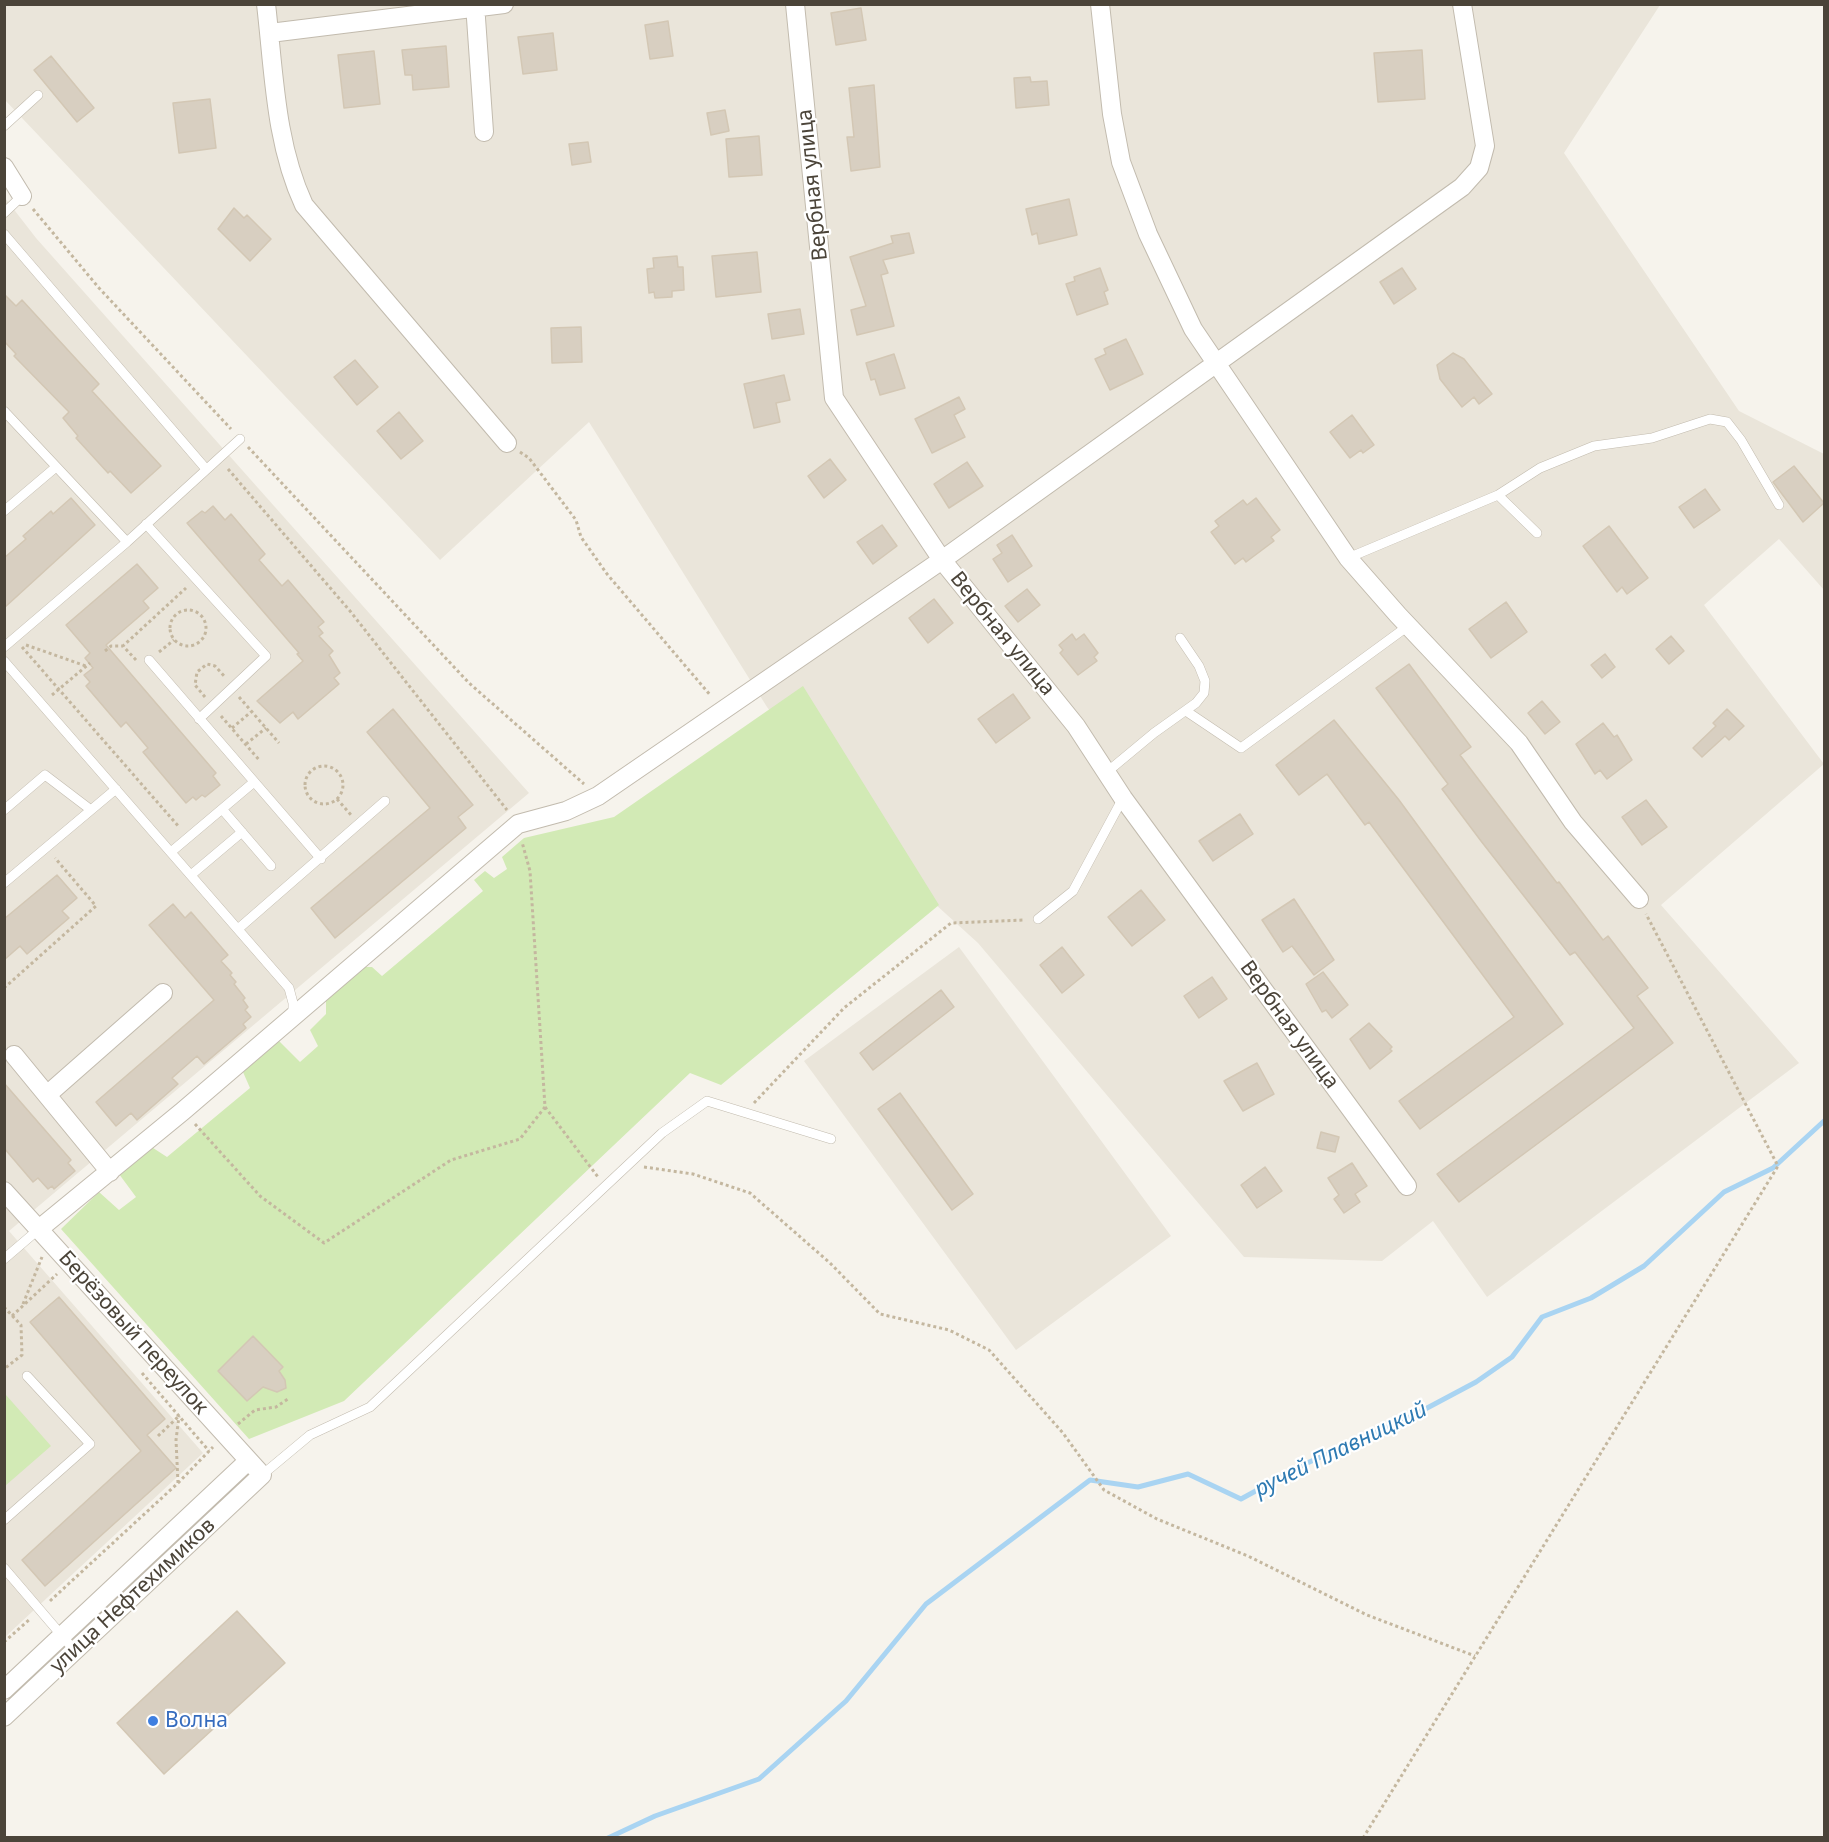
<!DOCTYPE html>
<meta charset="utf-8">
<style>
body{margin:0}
#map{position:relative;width:1829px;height:1842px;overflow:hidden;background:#f6f3ec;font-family:"Noto Sans",sans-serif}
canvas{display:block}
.frame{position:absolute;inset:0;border:6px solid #4b4439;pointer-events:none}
</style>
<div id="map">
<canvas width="1829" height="1842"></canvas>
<div class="frame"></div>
</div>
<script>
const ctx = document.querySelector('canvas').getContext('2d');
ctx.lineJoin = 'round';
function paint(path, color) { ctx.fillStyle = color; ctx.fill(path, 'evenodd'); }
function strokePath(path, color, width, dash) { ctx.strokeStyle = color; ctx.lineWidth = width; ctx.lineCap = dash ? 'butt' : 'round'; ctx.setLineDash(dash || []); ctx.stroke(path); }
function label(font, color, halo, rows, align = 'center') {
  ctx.font = font + ' "Noto Sans",sans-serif'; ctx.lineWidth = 4.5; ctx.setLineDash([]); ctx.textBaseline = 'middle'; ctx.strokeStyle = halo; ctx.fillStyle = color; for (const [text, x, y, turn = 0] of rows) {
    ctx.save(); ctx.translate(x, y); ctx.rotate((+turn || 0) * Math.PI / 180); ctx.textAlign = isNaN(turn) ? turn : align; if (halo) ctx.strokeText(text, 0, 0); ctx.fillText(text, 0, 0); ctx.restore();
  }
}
paint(new Path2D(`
 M4,5H1660L1564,153L1739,411L1824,454V590L1779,539L1704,605L1824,764L1661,905L1799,1063L1487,1297L1433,1221L1382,1261L1244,1257L978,943L880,854L767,707L589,422L440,560L5,100Z
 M5,198L36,238L529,793L9,1231L203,1453L5,1637Z
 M959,947L1171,1236L1016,1350L804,1061Z`), '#eae5da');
paint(new Path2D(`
 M803,686L939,905L721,1085L690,1073L344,1401L249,1439L61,1229L99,1192L119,1210L136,1197L119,1174L150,1146L167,1157L250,1088L243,1072L279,1041L300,1062L318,1046L310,1030L326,1014V996L359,967H372L382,976L483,891L474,880L485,871L494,878L507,869L502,857L524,838L614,817Z
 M6,1395L51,1446L5,1486L4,1396Z`), '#d2eab5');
strokePath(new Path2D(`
 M608,1838L655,1816L759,1779L846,1701L926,1604L1090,1480L1138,1487L1188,1474L1241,1499L1305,1464L1414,1415L1476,1382L1512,1357L1542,1317L1591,1298L1644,1266L1724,1192L1773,1168L1824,1121`), '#a9d4f2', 5);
const building = new Path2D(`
 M861,8L866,40L836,45L831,13Z
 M668,21L673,56L650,59L645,25Z
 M553,33L557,70L523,74L518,37Z
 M446,46L449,87L413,90L412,75H405L402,50Z
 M1422,50L1425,99L1378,102L1374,53Z
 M374,51L380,104L344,108L338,55Z
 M51,56L94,108L77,122L34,70Z
 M1030,77L1031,82L1047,81L1049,105L1016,108L1014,78Z
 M874,85L880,167L851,171L847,137H854L849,88Z
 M210,99L216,148L179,153L173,103Z
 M725,110L729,131L711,135L707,113Z
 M759,136L762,175L729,177L726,139Z
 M588,142L591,162L572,165L569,144Z
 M1069,199L1077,235L1039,244L1037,233L1032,235L1026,209Z
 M234,208L244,218L247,215L271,239L250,261L218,229Z
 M909,233L914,253L883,260L888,273L881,275L894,326L857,335L851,310L866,306L850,257L893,243L891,236Z
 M757,252L761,292L716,297L712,256Z
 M677,256L678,267H683L684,290L672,291V297L655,298L654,292L649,293L647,269L654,268L653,258Z
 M1100,268L1108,290L1104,292L1108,304L1077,315L1066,284L1075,281L1074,277Z
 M1402,268L1416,289L1394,304L1380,282Z
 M4,294L16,306L22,300L99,384L92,391L161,466L131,493L110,471L108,473L76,438L78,436L63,418L69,412L14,356L16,354L4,341Z
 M800,309L804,334L772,339L768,314Z
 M581,327L582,362L552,363L551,328Z
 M1126,339L1143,374L1110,390L1095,359L1106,354L1104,349Z
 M1453,353L1464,359L1492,394L1479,404L1474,397L1462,407L1440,379L1437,365Z
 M894,354L905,388L880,395L875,379L871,380L866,363Z
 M355,360L378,387L357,405L334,377Z
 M784,375L790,400L776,403L780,422L754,428L744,384Z
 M959,397L965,409L954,415L965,437L932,453L915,419Z
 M399,412L423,441L401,459L377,431Z
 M1352,415L1374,445L1363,453L1361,450L1350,458L1330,432Z
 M830,459L846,480L824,498L808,476Z
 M967,462L983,486L949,508L934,484Z
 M1794,466L1824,503L1803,522L1773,482Z
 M1705,489L1720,510L1694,528L1679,507Z
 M71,498L95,525L4,608V558L26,539L23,536L51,511L53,514Z
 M1256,498L1280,530L1271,537L1274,541L1246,562L1243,558L1235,564L1211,532L1219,526L1215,521L1243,500L1247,505Z
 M213,506L225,520L231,514L265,554L259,560L282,586L288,580L324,622L318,627L323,633L319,636L333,651L329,655L340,673L334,678L339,684L298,719L293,712L280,723L257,701L303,661L297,654L299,653L187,523L202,511L205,513Z
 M882,525L897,546L873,564L857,542Z
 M1609,526L1648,578L1627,594L1622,587L1617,592L1583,546Z
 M1012,535L1032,566L1008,582L993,559L1002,553L997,545Z
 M137,564L158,588L143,601L149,608L106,645L216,773L213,776L220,785L205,797L202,795L196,800L193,797L186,803L143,752L148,748L126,722L121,727L86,686L90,682L84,675L93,668L85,658L90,653L66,625Z
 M1027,589L1040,605L1018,622L1005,606Z
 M934,599L953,623L928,643L909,618Z
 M1506,602L1527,632L1491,658L1469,629Z
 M1072,634L1076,640L1084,634L1098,653L1094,657L1097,661L1078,675L1060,653L1063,650L1059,645Z
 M1671,636L1684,651L1669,664L1656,649Z
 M1605,654L1615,667L1602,678L1591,665Z
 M1409,664L1471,747L1460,755L1557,883L1559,882L1603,940L1608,936L1648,988L1637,996L1673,1043L1459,1202L1437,1174L1634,1028L1575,952L1570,955L1481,841L1442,789L1448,784L1376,688Z
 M1013,694L1030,718L996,743L978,719Z
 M1542,701L1560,722L1545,734L1528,713Z
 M393,709L473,805L458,817L466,828L335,938L311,908L430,808L367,732Z
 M1727,709L1744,726L1729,740L1725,736L1702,757L1693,748L1716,726L1713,723Z
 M1334,720L1399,800L1563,1024L1420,1129L1399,1101L1514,1017L1369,822L1365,825L1327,774L1299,795L1276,765Z
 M1603,723L1614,737L1617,735L1632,760L1607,779L1600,770L1595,774L1576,744Z
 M1646,800L1667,827L1642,845L1622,817Z
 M1240,814L1253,834L1213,861L1199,841Z
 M57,875L77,898L62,911L69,918L27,954L20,946L4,960V919Z
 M1141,890L1165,920L1132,946L1108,917Z
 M1294,899L1334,960L1314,975L1292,946L1283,952L1262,920Z
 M173,904L185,918L191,912L228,955L221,961L232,973L230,975L236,982L234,984L245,998L243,1000L248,1007L245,1010L251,1017L243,1024L246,1028L204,1064L197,1056L172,1078L178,1084L137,1120L131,1113L116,1126L96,1102L214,1000L149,925Z
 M1062,947L1084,975L1062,993L1040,965Z
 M1323,972L1348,1005L1332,1018L1326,1010L1322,1012L1306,984Z
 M1212,977L1227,999L1199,1018L1184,996Z
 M941,990L954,1007L873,1070L860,1053Z
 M1369,1023L1392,1047L1390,1049L1392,1051L1370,1069L1350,1039Z
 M1257,1063L1274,1094L1243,1111L1224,1081Z
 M4,1083L71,1160L68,1163L75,1171L54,1189L52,1186L48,1189L38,1178L33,1182L4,1148Z
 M900,1093L973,1194L952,1210L878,1109Z
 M1321,1132L1339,1137L1335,1152L1317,1148Z
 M1352,1163L1367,1186L1355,1194L1360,1202L1344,1213L1334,1199L1339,1195L1328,1178Z
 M1265,1167L1282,1191L1257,1208L1241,1185Z
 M59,1297L165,1419L147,1435L176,1468L45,1586L22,1560L141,1451L30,1322Z
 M253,1336L283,1367L279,1371L285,1380L286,1388L277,1392L263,1387L247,1401L218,1371Z
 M237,1611L285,1663L164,1774L117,1723Z`);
paint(building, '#d8cfc1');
strokePath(building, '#d3c7b4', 1.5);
const service = new Path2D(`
 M4,126L38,95
 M4,213L22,196
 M4,234L206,469
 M4,411L127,542
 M1498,495L1537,533
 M4,511L56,467
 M146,524L266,656L199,719
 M1348,558L1498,495L1540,468L1594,446L1652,438L1710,419L1727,422L1741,440L1779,505
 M4,647L127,542L240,439
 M149,660L321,859
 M4,661L289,988L293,1003V1015
 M1186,711L1241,748L1408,626
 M1107,772L1154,733L1196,703L1204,693L1205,681L1199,666L1180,638
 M222,809L271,866
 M4,810L45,775L91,810
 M171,852L254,782
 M191,875L242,832
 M4,883L116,789
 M1038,919L1073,891L1123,798
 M238,929L385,801
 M4,1259L39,1229
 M262,1475L310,1435L370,1407L662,1133L707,1101L831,1139
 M4,1520L90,1444L27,1376
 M4,1568L75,1651`);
const minor = new Path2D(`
 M266,4C274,72 275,143 304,205L507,443
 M475,4L484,132
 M795,4L834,398L942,560L1076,726L1123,798L1407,1186
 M1100,4L1112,114L1121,162L1148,234L1193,329L1348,558L1398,615L1519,743L1573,822L1639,899
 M270,33L504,4
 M4,167L22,196
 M14,1055L110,1172
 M47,1095L163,993
 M4,1191L262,1475L4,1717
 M39,1229L183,1111L518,824L566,811L598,796L942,560L1462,187L1479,168L1485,146L1462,4
 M4,1690L248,1461`);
strokePath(service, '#c2bbae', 10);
strokePath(minor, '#c2bbae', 20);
strokePath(new Path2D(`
 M33,209L99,288L231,429
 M248,447L469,683L584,784
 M520,452L529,458L576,520L581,537L607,574L711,696
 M228,469L350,611L507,810
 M170 628a18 18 0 1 1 36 0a18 18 0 1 1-36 0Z
 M26,645L86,666
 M22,647L179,827
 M105,651L111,646H123
 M159,652L174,640
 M136,660L123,646L186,588
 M52,695L90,663
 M205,697L195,685L197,672L207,664L215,666L225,677
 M239,697L279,743
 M221,716L260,761
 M232,728L251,712
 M246,744L266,728
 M305 785a19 19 0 1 1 38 0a19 19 0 1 1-38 0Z
 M337,799L351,815
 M4,988L96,906L55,858
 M754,1103L844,1008L951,923L1025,920
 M545,1107L598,1177
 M195,1124L260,1196L324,1243L451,1160L520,1139L545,1107L530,871L522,842
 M644,1167L693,1174L750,1193L830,1263L880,1314L949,1330L989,1350L1063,1433L1104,1490L1157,1519L1248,1556L1367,1615L1475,1656
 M23,1304L42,1257
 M4,1307L21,1325L22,1355L4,1369
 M12,1316L57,1274
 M142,1373L209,1451
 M238,1424L255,1410L276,1407L288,1399
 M158,1436L179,1416
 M178,1483L176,1440L179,1416
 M50,1601L178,1483L213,1447
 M4,1642L30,1619
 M1363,1838L1778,1166L1646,914`), '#c4b79f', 3, [3, 3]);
strokePath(service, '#fff', 9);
strokePath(minor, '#fff', 18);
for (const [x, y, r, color] of [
 [153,1721,6,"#3f7fe0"]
]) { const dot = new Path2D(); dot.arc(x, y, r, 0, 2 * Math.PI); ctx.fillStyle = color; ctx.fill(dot); strokePath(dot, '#fff', 2); }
label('21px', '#4b4439', '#fff', [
 ["Вербная улица",813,185,-96],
 ["Вербная улица",1002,634,51],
 ["Вербная улица",1289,1025,54],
 ["Берёзовый переулок",133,1333,48],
 ["улица Нефтехимиков",133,1596,-43]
]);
label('21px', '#366cbe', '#fff', [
 ["Волна",165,1721]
], 'left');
label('italic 22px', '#2e7ab2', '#fff', [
 ["ручей Плавницкий",1341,1450,-26]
]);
</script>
